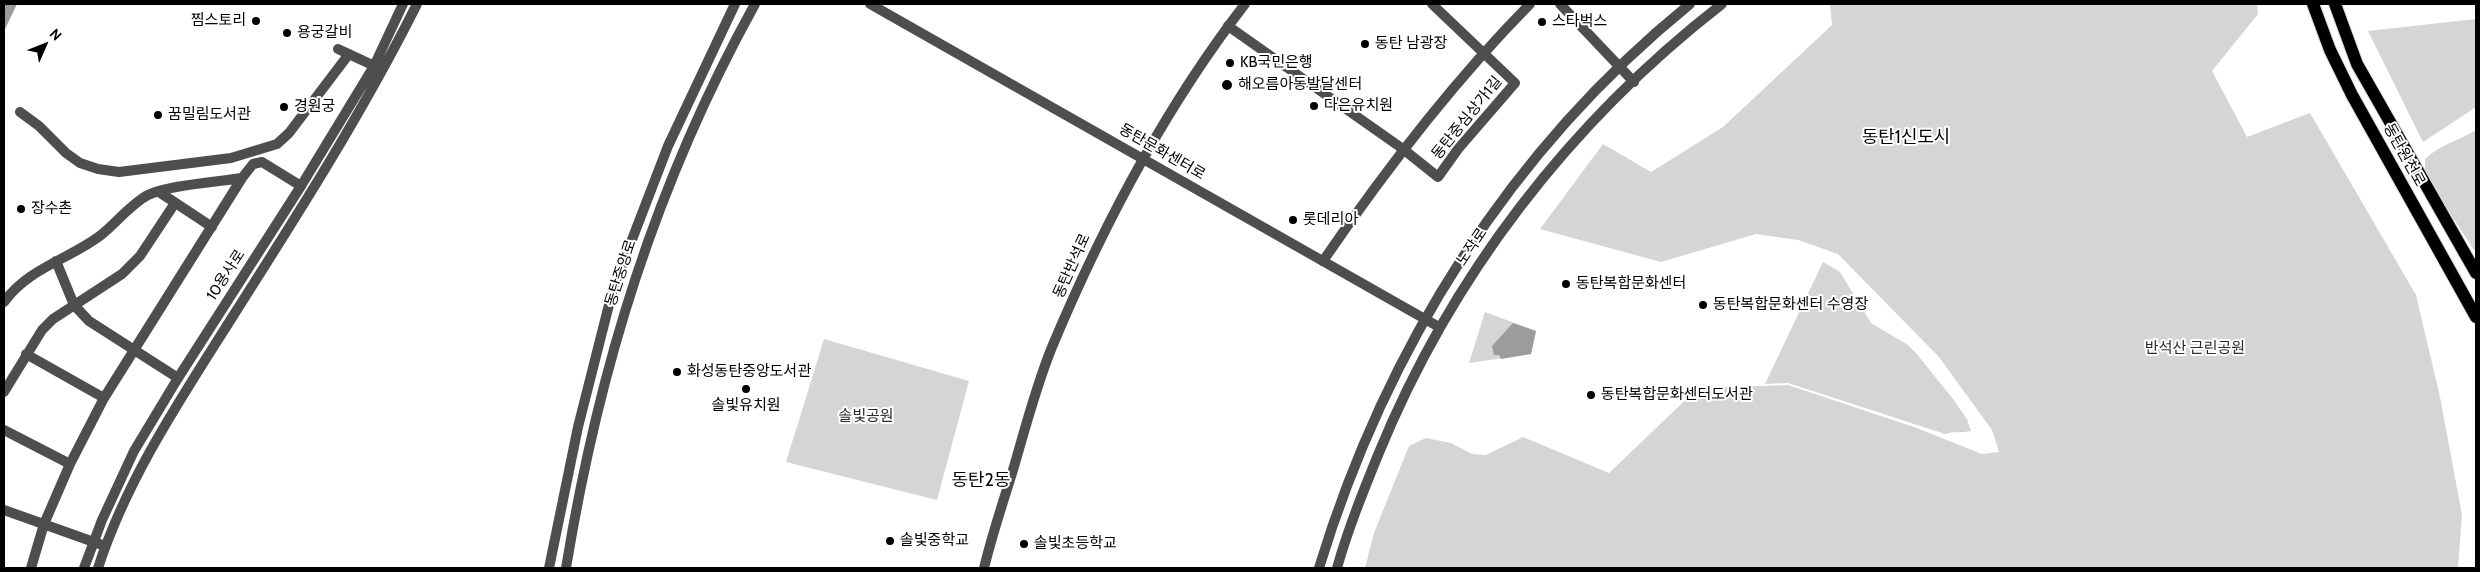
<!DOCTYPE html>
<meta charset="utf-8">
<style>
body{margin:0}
#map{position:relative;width:2480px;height:572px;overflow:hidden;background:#fff;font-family:Cabin,sans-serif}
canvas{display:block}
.frame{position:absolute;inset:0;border:5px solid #000;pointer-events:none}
.north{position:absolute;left:20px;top:20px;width:50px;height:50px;-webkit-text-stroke:4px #fff;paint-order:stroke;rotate:46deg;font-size:14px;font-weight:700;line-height:20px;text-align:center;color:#000}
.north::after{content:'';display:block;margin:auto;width:18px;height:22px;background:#000;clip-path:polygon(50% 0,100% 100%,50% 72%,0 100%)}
</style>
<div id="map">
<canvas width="2480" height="572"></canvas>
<div class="frame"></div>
<div class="north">N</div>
</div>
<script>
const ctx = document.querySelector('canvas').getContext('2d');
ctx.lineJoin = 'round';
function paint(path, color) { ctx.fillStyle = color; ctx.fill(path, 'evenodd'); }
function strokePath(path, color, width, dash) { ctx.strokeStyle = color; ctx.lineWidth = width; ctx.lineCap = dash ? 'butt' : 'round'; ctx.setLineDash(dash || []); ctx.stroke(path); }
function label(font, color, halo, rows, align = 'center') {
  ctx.font = font + ' Cabin,"Noto Sans KR",sans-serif'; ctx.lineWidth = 4; ctx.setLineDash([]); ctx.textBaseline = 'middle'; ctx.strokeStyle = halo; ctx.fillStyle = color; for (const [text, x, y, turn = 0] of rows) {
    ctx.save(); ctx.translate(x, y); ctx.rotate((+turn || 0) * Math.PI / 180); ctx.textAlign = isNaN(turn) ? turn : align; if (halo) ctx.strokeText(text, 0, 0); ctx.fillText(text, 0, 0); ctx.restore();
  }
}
paint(new Path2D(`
 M1830,4H2257L2258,14L2212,71L2247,137L2310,113L2416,295L2440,397L2462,515L2458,568H1365L1374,533L1409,446L1426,438L1451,443L1472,454L1486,455L1523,437L1609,473L1698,388L1788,385L1914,427L1982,454L1999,452L1992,430L1939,357L1838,254L1798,240L1756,234L1661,262L1540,229L1603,144L1651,172L1723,127L1832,25Z
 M2476,19V107L2423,142L2368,31Z
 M2476,130V253L2425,175V159C2440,144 2459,141 2476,130Z
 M1823,262L1840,272L1871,323L1908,345L1916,353L1953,399L1967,419L1971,431C1962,433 1954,431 1945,434L1788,383L1765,384Z
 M1485,312L1536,331L1531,354L1469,363Z
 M824,339L969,381L937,500L786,462Z`), '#d5d5d5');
paint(new Path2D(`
 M4,4H17L4,31Z
 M1513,323L1536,331L1531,354L1501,359L1499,355H1494L1492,346Z`), '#9c9c9c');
const primary = new Path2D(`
 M2313,4L2330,50L2352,95L2476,317
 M2335,4L2357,64L2476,273`);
strokePath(primary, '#dbdbdb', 14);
strokePath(new Path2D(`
 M1560,4L1634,82
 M1228,26L1403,149L1438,177L1458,149L1515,83L1432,4
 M338,49L381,69
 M20,112L39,126L66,153L80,163L98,169L119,172L231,158L277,144L289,133L349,54
 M159,192L212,227
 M56,261L74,305L89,321L178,378
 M1323,261C1386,169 1452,83 1530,4
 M4,302C28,268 70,259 101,235C115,224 132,203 148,195C169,185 218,182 242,178
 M26,354L104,398
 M4,392L42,330L53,319L122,274L140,256L175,203
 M4,430L70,464
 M4,510L105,546
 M31,568L44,524L70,464L104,398L242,178L253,164L262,162L301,186`), '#4e4e4e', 10);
strokePath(new Path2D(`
 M870,4L1439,327
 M84,568L102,520L134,451L178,378L301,186L374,66L403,4
 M98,568C128,476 182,397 233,316C298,214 363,112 417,4
 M549,568L578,427L613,289L668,146L735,4
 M566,568C599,367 656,183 755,4
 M984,568C992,535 1003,502 1013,470C1025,429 1036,386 1052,347C1103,225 1164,109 1245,4
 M1319,568C1386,348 1510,150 1690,4
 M1337,568C1348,529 1363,492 1378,455C1451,276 1570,122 1722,4`), '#4e4e4e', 10);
strokePath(primary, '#000', 12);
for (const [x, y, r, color] of [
 [256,21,5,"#000"],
 [1542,22,5,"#000"],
 [287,33,5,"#000"],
 [1365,44,5,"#000"],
 [1230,63,5,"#000"],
 [1227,85,6,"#000"],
 [1314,106,5,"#000"],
 [284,107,5,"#000"],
 [158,115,5,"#000"],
 [21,209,5,"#000"],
 [1293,220,5,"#000"],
 [1566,284,5,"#000"],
 [1703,305,5,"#000"],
 [677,372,5,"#000"],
 [746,389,5,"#000"],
 [1591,395,5,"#000"],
 [890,541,5,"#000"],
 [1024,544,5,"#000"]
]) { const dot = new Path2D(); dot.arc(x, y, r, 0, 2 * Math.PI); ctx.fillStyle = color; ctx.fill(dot); strokePath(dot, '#fff', 2); }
label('15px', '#000', '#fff', [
 ["찜스토리",246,21,"right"],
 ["스타벅스",1552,22],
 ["용궁갈비",297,33],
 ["동탄 남광장",1375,44],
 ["KB국민은행",1240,63],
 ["해오름아동발달센터",1238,85],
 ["다은유치원",1324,106],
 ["경원궁",294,107],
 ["꿈밀림도서관",168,115],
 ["장수촌",31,209],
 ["롯데리아",1303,220],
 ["동탄복합문화센터",1576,284],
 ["동탄복합문화센터 수영장",1713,305],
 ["화성동탄중앙도서관",687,372],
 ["동탄복합문화센터도서관",1601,395],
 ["솔빛유치원",746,406,"center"],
 ["솔빛중학교",900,541],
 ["솔빛초등학교",1034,544]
], 'left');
label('15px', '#000', '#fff', [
 ["동탄중심상가1길",1467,118,-51],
 ["동탄문화센터로",1162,152,30],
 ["동탄원천로",2404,155,61],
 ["노작로",1472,247,-56],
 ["동탄반석로",1072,266,-66],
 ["동탄중앙로",621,273,-72],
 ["10용사로",226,275,-57]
]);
label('15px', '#2c2c2c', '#fff', [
 ["반석산 근린공원",2195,349],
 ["솔빛공원",866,417]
]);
label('18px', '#000', '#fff', [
 ["동탄1신도시",1906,138],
 ["동탄2동",981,481]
]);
</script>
